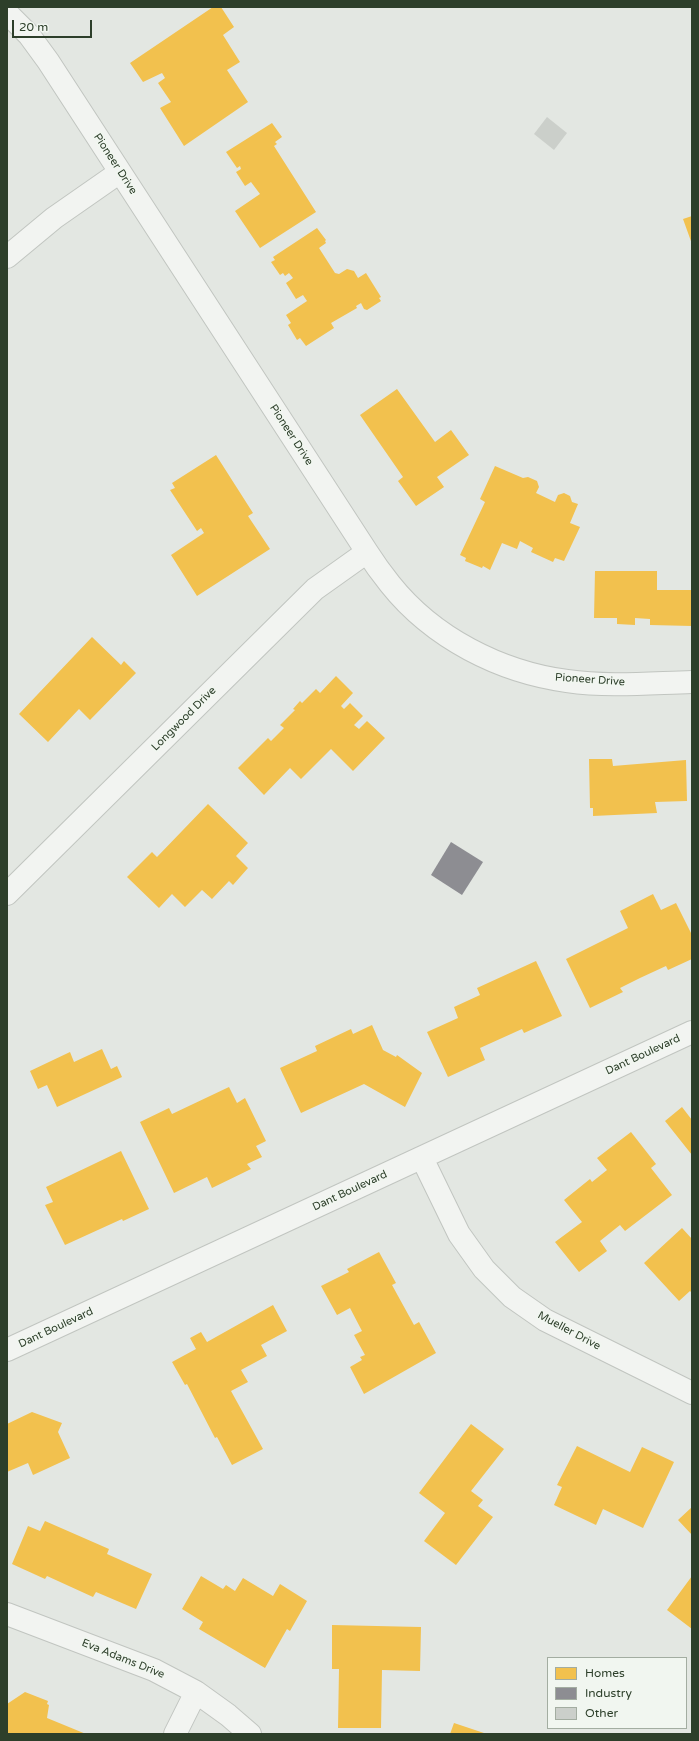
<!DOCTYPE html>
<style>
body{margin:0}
#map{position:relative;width:699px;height:1741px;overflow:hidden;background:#e3e7e2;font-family:"Varela Round",sans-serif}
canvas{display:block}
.frame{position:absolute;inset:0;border:8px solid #2d3f2a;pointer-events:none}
.legend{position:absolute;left:547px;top:1657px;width:140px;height:72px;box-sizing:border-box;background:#f1f6f0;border:1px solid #a3ada1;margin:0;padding:5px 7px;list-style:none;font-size:12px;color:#2d3f2a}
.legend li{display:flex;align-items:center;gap:8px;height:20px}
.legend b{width:20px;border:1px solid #a3ada1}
.scale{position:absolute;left:12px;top:20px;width:80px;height:18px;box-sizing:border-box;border:2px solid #2d3f2a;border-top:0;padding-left:5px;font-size:12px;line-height:14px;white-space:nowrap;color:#2d3f2a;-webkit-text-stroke:3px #f1f6f0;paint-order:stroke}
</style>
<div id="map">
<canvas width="699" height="1741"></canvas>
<div class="frame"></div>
<ul class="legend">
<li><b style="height:11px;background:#f2c14e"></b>Homes</li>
<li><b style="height:11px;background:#8d8d92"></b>Industry</li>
<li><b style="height:11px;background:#cbcfca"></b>Other</li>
</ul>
<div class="scale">20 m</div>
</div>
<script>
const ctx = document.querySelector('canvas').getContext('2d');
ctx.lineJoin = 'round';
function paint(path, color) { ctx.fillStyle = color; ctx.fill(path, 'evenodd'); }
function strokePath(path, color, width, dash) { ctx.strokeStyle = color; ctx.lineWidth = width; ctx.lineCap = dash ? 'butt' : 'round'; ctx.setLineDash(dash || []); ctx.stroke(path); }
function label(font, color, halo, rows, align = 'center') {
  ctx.font = font + ' "Varela Round",sans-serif'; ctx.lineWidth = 4; ctx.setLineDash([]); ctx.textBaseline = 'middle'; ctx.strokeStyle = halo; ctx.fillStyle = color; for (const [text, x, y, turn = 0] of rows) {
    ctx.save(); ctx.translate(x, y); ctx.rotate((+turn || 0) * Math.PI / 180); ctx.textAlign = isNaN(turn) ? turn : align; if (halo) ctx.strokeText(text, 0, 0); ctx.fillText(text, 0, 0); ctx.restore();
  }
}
paint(new Path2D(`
 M213,7H221L234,27L223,35L240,62L227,70L248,102L184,146L160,108L171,102L158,83L165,78L162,73L143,82L130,63Z
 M272,123L282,137L275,142L277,144L274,146L316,212L260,248L235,211L260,194L251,182L245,186L236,172L241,169L240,166L237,168L226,152Z
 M692,216V244L683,219Z
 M317,228L326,240L325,241L326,243L319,248L335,273L339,274L347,269L354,271L358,278L366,273L381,297L379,298L381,301L367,310L364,309L361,303L356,306L357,308L331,323L334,328L306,346L300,338L297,340L288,325L291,323L286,315L307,301L303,295L296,299L286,283L293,278L289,273L285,276L283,273L280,275L271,262L275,260L273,257Z
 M397,389L435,442L451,430L469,455L437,477L444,487L416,506L398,481L403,477L360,415Z
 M216,455L253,513L248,516L270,549L197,596L171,555L204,533L201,528L197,531L170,490L175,488L172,483Z
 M495,466L523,478L528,477L537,481L539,487L536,493L555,502L558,495L564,493L570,496L572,502L578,504L570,523L580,527L564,561L555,558L553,562L531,552L533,548L520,541L517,549L502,543L490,570L483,566L482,568L465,561L466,558L460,555L485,502L480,499Z
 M595,571H657V590H692V626L650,625V619L635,618V625L617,624V618H594Z
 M92,637L121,665L124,661L136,673L90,720L79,709L48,742L19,714Z
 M336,676L353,693L341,706L344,709L350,703L363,716L354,725L359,729L367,721L385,738L353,771L331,749L301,779L290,768L264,795L238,768L268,738L271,741L284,728L280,725L295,710L293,709L300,701L302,703L316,689L320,693Z
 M589,759H612L613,766L686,760L687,801L655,802L657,813L593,816V808H590Z
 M208,804L248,843L236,856L248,868L233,885L229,881L212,899L202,890L185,907L172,894L159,908L127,877L152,852L157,857Z
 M653,894L661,910L676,903L692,935V959L668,970L666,966L640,978L620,988L623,992L590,1008L566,959L628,928L620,911Z
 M536,961L562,1016L524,1033L522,1029L480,1048L485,1060L448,1077L427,1032L458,1018L454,1007L480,995L477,988Z
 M372,1025L383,1050L396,1057L397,1055L422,1073L405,1107L364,1084L301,1113L280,1068L317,1051L315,1046L351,1029L353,1034Z
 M102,1049L111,1069L117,1066L122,1077L57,1107L47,1085L38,1089L30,1071L70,1052L74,1062Z
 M229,1087L237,1103L245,1098L266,1141L256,1146L262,1157L247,1164L251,1169L212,1188L207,1177L174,1193L140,1122L169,1108L172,1114Z
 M682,1107L692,1120V1155L665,1121Z
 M631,1132L656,1164L651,1168L672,1195L625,1231L620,1225L600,1241L607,1251L579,1272L555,1242L582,1222L564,1200L590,1179L592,1182L607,1170L597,1158Z
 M121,1151L149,1209L123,1221L122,1219L65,1245L45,1205L53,1202L46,1187Z
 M682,1228L692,1239V1293L690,1291L679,1301L644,1263Z
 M379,1252L396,1283L392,1285L414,1325L419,1322L436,1353L364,1394L350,1367L362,1360L360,1357L365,1355L354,1335L362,1331L350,1308L337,1315L321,1286L349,1272L347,1269Z
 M273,1305L287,1331L261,1345L267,1356L241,1370L248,1382L231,1391L263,1449L232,1465L217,1437L215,1438L187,1384L185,1385L172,1362L196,1349L190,1338L201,1332L207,1342Z
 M32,1412L62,1423L58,1432L70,1458L33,1475L28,1463L7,1472V1424Z
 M471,1424L504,1449L471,1491L483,1500L478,1506L493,1517L456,1565L424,1541L445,1513L419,1493Z
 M577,1446L630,1472L642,1447L674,1462L643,1528L603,1509L596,1525L554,1505L562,1487L557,1485Z
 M692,1507V1535L678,1520Z
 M45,1521L109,1549L107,1554L152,1574L136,1609L96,1592L93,1597L47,1576L45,1579L12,1564L28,1526L40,1531Z
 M201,1576L223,1589L226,1585L235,1591L243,1578L273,1596L280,1584L307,1601L290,1631L287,1629L265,1668L199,1629L203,1622L182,1609Z
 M692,1576V1629L667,1610Z
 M332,1625L421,1627L420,1671L382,1670L381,1728H338L339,1669H332Z
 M25,1692L48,1701L47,1704L49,1705L47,1718L86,1734H7V1704Z
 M454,1723L487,1734H450Z`), '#f2c14e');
paint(new Path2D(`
 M451,842L483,862L462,895L431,875Z`), '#8d8d92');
paint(new Path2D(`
 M547,117L567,133L554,150L534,134Z`), '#cbcfca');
const minor = new Path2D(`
 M7,13L29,35L48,61L367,552C374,563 382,574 390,584C433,638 500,672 567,681C608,687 651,683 692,682
 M7,257L54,218L120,172
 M7,894L315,589L367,552
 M422,1158L459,1234L484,1269L512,1297L545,1320L692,1393
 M7,1350L692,1032
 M7,1614L154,1670L196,1692L228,1715L250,1734
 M175,1734L196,1692`);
strokePath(minor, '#c1c5c0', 24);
strokePath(minor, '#f2f4f1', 22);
label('11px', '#2d3f2a', '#f1f6f0', [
 ["Pioneer Drive",115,164,57],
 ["Pioneer Drive",291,435,57],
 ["Pioneer Drive",590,680,4],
 ["Longwood Drive",184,719,-45],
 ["Dant Boulevard",643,1055,-25],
 ["Dant Boulevard",350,1191,-25],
 ["Dant Boulevard",56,1328,-25],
 ["Mueller Drive",569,1331,28],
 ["Eva Adams Drive",123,1659,22]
]);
</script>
